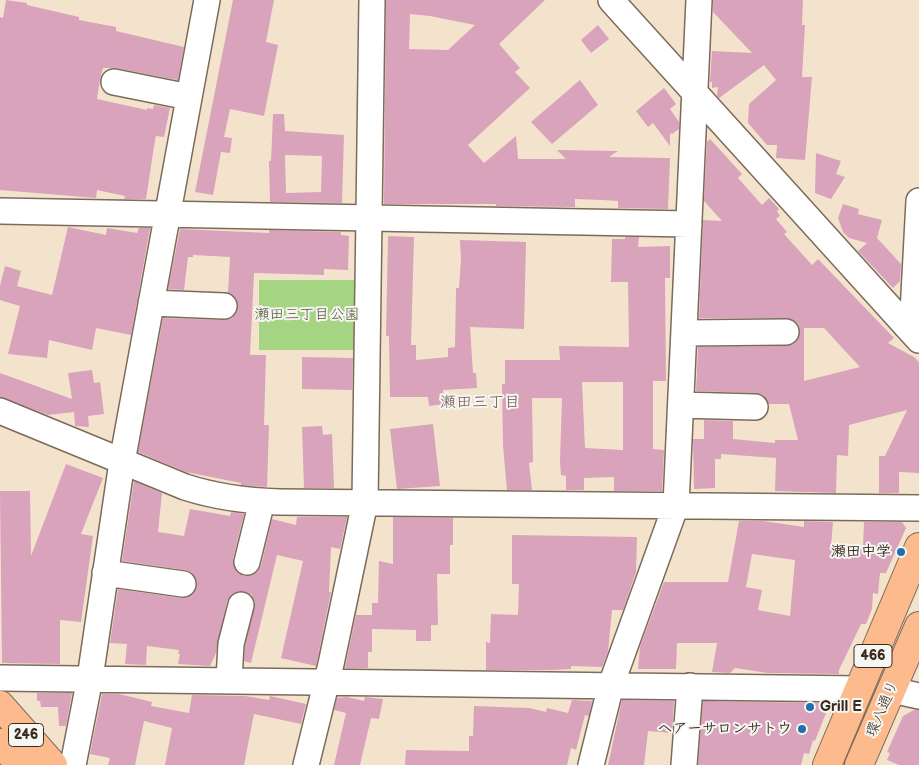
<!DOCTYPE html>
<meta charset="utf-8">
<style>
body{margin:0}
canvas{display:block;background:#f4e3cc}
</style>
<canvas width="919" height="765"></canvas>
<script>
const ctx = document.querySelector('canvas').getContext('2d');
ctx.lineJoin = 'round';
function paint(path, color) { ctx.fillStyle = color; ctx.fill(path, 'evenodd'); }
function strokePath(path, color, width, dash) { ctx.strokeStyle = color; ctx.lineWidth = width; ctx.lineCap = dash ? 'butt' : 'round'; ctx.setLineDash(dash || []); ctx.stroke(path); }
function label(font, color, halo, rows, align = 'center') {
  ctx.font = font + ' "Balsamiq Sans","Klee One",sans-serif'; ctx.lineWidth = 4; ctx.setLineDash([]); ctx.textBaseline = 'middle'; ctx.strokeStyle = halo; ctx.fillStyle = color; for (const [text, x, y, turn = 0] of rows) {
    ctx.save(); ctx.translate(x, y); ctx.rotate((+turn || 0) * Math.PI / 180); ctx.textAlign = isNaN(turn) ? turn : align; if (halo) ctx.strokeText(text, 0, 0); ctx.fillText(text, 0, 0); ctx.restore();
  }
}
paint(new Path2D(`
 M259,280H354L355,350H259Z`), '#a5d583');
paint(new Path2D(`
 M6,0L27,3V5L79,17V20L116,27V31L184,47L178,80L116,68H103L100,79L97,99L147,110V108L153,109L154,105L170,108L164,137L156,136L155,140L146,199H124L125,196L97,190L96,198L0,190V17L3,18Z
 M233,0H274L266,42L278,45L264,116L230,109L224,137L232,138L230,153L221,152L213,195L195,192Z
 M386,0H545L499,44L520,68L515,72L530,88L468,145L484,163L516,136L518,159H566L557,150L618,151L609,157L670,158L668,209L618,208V201L602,200L575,199V207L496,206V204H384ZM410,14L430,16L475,25L448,50L409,49Z
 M713,0H803L802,25H805L802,77H812L805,160L776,158L777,145H767L748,123L749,104L776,80L764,65L719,98L717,96L718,87L712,88V82H710L712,51L752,53L713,12Z
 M598,25L609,39L591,53L581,40Z
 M580,80L598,105L552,144L531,122Z
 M664,88L676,104L670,109L679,122V129L672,134L670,133V146L653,123L648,127L636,111Z
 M273,114H284L285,131L344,135L342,203L270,202L269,161H271ZM285,155L322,156L321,192L286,193Z
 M710,139L742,174L738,178L762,205L769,198L779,209L777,211L780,216L776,219L787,232L784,234L812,265L818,259L894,338L888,343L914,357L919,362V473L899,472V493H879V456H885L907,410L849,425L848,456L837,455L836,493L775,491L776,458L721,454V459H715V488L694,489L693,439H704V420L733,421V439L775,443V440H798L789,404H769L763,395L755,393L696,391L698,347L786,346L794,344L800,332L798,324L786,318H699L703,220L722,221L704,201L707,142ZM804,328H824L860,367L804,381Z
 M816,153L841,161L836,174L845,177L831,199L815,193Z
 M843,204L859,209L858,214L882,220L877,238L901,264L900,281L893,288L858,251L867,243L849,238L843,232L838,218Z
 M68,227L106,235L107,228L137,233L139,228H150L131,335L96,328L92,350L49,340L47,358L8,354L20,306L0,300V286L5,266L21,271L17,286L52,295Z
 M180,229L269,233V230L341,232V235L349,236L348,270L324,269V275L254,273L250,355H266L264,425H269L267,487L241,485V483L186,472L138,452L163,318L224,320L231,318L238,307L236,299L228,293L230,257L193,255V257H188L184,290L168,289Z
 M388,236L414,237L411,345H416V360L448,357V348L455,347L456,288H459L461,259L460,240L526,242L524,329L470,327L473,373H476L477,388L443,390L444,404L429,406L428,397H390L389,336H386Z
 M625,237H639L638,247L670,246V278H665L666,381H653V449L664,450L662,491H614V477L584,478V490H566V476L561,475L560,462L562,398H532L533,462L529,463L532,490H507L503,446L502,384H505V360H560L559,346L629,347L628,282H611L612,239H625ZM582,382H623V450L585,448Z
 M302,357L353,358L352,390L302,389Z
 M92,370L94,383L100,382L104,414L88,416L89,427L75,426L74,412L48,415L0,397V373L72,399L68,373Z
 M433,424L440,486L397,489L390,429Z
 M322,426L323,435L332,434L334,488H304L302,427Z
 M66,464L103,478L81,534L93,536L81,622L60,620V664L2,663L0,491H30L31,556Z
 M134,481L162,493L158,532L184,536L190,509L230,516L231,512L244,514L233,559L237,572L244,576L257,572L261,566L272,519L296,525L297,517H347L340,549L331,547L329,592H331L316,666L281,658L303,561L277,555L251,663L244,661L245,646L255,602L251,594L238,591L231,595L227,601L216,653L210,666L178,664L180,654H178L179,650L147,646L146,665L125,664L127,644L110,643L118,589L181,598L194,593L197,586L192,573L185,570L122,561Z
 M393,517L453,518V545H450V574H437L438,625H431V641H416V630L372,629V652H368V668H345L356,615H372V603H378L379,561L393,564Z
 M739,521H763L804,527V521L833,522L831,546L863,547L864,522H902L906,528L886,573H880L878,594L873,593L872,609L866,624H861L839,670V674L768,673L735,668L730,673L712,672L717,643H677L676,669H638L640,647L664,582H728ZM752,554L795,560L790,616L758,610L762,590L746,587Z
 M512,535L637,537L636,572L623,610H612L608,651L602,667L571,666V669L552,670H486V642L490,643L491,614L518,615L519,584H512Z
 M37,693H72L66,726H59L58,707H41L40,701H37Z
 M102,694H119L152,702L151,706L189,713L192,695L245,696L269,700L270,696L306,704L301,724L254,714L244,765H165L172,728L144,721L135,765H108L110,758L90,754Z
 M347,697L364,701L365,697L383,699L379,719L371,718L360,765H334L346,713L334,710L337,698Z
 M572,700L592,701L589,716L585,715L576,750L571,748L567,765H405L406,750L469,751V736H473L474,706L529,708L546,712L547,708L568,713Z
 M622,700L674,701L672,733L648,731L644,765H608Z
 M703,701L824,703L828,708L815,741L813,740L809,754L804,753L801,765H698Z
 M914,710H919V765H899L887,760L890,753L887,752L903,716Z`), '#d8a3bb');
const minor = new Path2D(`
 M611,0L919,340
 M114,82L189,97
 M0,211L689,224
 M151,303L224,306
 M906,326L913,313L919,201
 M684,333L786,332
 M681,405L755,407
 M0,411L185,487C216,497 247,501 279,502L919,508
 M247,562L262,501
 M105,573L183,584
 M0,678L859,689
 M229,680L231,644L241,605
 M892,690L919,696
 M73,765L90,678L122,462L207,0
 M306,765L331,664L365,502L372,0
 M591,765L611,685L676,505L699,0
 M684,765L690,686`);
const highway = new Path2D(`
 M0,705L53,765
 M0,743L21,765
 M827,765L919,547
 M859,765L919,626`);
strokePath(minor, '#7c6b5b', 28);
strokePath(highway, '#7c6b5b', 30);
strokePath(minor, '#fff', 25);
strokePath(highway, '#fcba8d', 28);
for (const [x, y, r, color] of [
 [901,552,5,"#1f6fb2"],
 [810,707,5,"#1f6fb2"],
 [802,729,5,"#1f6fb2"]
]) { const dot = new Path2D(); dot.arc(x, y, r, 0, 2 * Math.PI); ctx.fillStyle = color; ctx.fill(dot); strokePath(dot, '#f6f6f2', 2); }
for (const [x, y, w] of [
 [873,656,38],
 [26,735,35]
]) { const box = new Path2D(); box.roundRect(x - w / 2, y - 11.5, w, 23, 4); ctx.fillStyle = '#f6f6f2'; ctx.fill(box); strokePath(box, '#3b2a1e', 1); }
label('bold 14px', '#3b2a1e', null, [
 ["466",873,656],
 ["246",26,735]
]);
label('15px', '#565537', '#f6f6f2', [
 ["瀬田三丁目公園",307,315]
]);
label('bold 15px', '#3b2a1e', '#f6f6f2', [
 ["瀬田中学",891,552],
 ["Grill E",820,707,"left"],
 ["ヘアーサロンサトウ",792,729]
], 'right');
label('15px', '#3b2a1e', '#f6f6f2', [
 ["環八通り",883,709,-67]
]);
label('16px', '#725455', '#f6f6f2', [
 ["瀬田三丁目",480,403]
]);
</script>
